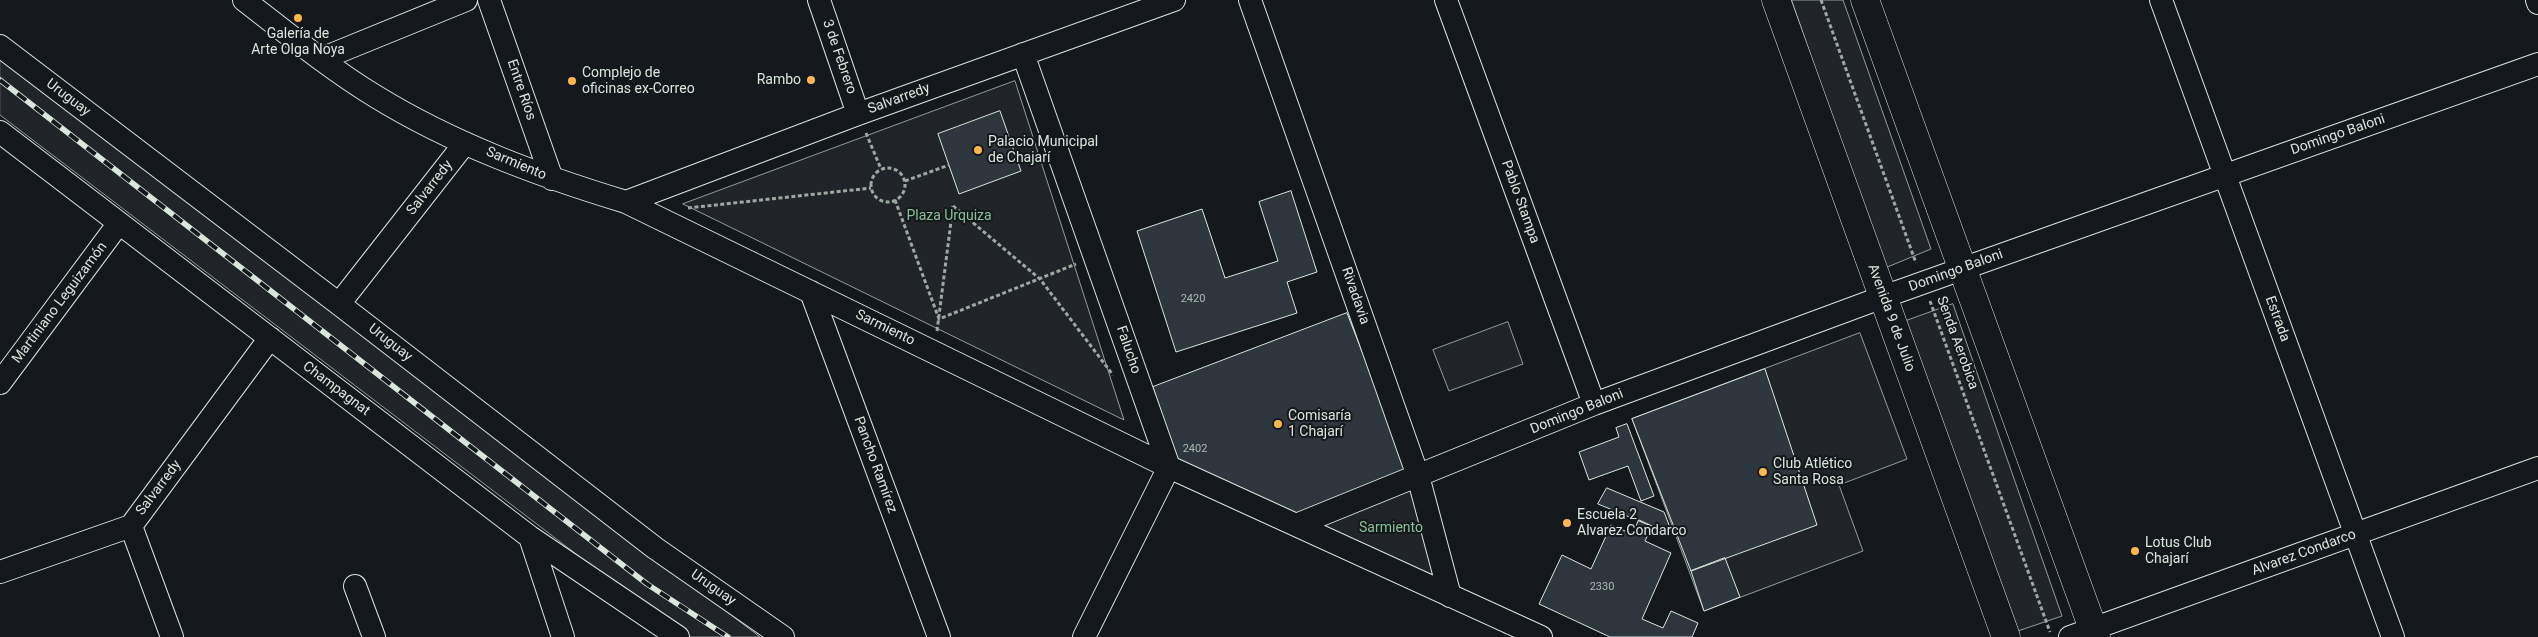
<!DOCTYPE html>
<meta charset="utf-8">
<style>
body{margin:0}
canvas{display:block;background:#14181c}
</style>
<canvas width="2538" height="637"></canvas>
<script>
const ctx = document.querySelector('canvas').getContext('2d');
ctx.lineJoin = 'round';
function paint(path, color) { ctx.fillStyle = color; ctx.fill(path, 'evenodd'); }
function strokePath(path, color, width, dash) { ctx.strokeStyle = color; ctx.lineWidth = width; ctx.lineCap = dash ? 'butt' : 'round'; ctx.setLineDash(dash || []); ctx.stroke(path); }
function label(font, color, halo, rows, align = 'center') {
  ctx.font = font + ' Roboto,sans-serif'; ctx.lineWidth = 4; ctx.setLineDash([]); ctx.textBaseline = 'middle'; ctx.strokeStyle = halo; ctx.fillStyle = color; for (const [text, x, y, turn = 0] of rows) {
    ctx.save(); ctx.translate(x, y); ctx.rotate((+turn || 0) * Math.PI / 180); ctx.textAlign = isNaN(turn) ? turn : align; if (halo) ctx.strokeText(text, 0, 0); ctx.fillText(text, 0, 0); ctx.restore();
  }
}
const green = new Path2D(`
 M1792,0H1843L1931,249L1885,268Z
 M0,57L760,637H685L0,115Z
 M1015,81L1124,420L683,204Z
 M1953,304L2062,616L2015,632L1906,321Z
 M1508,322L1523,364L1449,391L1433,350Z
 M1860,333L1907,459L1839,485L1863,551L1704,611L1632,419Z
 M1414,482L1444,589L1306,526Z`);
paint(green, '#202428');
strokePath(green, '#939e99', 1);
const building = new Path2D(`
 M1000,111L1021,171L959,194L938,134Z
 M1291,191L1317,272L1287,282L1297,313L1176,352L1137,231L1202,209L1225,278L1278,261L1259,202Z
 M1347,313L1409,472L1297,516L1177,462L1153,387Z
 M1765,369L1817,525L1691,571L1632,419Z
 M1627,424L1654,496L1641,501L1628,466L1589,480L1579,452L1619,437L1616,428Z
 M1607,488L1664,512L1673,535L1598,504Z
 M1639,520L1652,526L1645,541L1671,553L1642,619L1663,628L1671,611L1698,623L1692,637H1610L1539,604L1562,555L1591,569L1611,525L1632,534Z
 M1725,558L1740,597L1704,611L1691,571Z`);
paint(building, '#2c363c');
strokePath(building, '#d8e6dc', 1);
const minor = new Path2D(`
 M244,0C287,33 329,68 375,96C453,144 540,176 626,202L1169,467L1541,637
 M489,0L552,179
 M819,0L858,114
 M1250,0L1418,476L1450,596
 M1446,0L1594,404
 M2161,0L2393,637
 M2537,0L2538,3
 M0,46L339,304L655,548L783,637
 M1023,54L1169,467L1084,637
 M321,59L466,0
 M0,132L530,537L678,637
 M626,202L858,114L1174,0
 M811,292L939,637
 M339,304L465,143
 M0,383L119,223
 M1296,525L1594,404L1883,297L2538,64
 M131,526L172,637
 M530,537L563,637
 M0,572L131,526L270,338
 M355,586L374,637
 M2070,637L2538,468`);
const major = new Path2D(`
 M1776,0L2006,637
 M1865,0L2096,637`);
strokePath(minor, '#d8e6dc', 24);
strokePath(major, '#d8e6dc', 29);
strokePath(new Path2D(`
 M1821,0L1916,263
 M866,133L881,169
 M871 185a17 17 0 1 1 34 0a17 17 0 1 1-34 0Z
 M905,181L949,165
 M895,200L939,319L1076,264
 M953,206L1040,279L1113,375
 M688,208L871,188
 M1930,301L2050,632
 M937,331L953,206`), '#9da8a2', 3, [4, 2.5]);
strokePath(minor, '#14181c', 22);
strokePath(major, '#14181c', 28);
const rail = new Path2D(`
 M0,80L647,584L728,637`);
strokePath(rail, '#d8e6dc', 5.5);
strokePath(rail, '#14181c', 4, [11]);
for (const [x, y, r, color] of [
 [298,18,5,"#ffb74d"],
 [811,80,5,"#ffb74d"],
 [572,81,5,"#ffb74d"],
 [978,150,5,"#ffb74d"],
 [1278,424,5,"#ffb74d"],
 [1763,472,5,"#ffb74d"],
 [1567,523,5,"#ffb74d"],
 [2135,551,5,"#ffb74d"]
]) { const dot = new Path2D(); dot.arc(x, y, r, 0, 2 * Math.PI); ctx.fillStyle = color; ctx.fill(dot); strokePath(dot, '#14181c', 2); }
label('11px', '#adbab4', null, [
 ["2420",1193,299],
 ["2402",1195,449],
 ["2330",1602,587]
]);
label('14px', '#d8e6dc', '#14181c', [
 ["Galería de",298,34,"center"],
 ["Arte Olga Noya",298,50,"center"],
 ["Complejo de",582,73],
 ["oficinas ex-Correo",582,89],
 ["Rambo",801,80,"right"],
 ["Palacio Municipal",988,142],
 ["de Chajarí",988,158],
 ["Comisaría",1288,416],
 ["1 Chajarí",1288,432],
 ["Club Atlético",1773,464],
 ["Santa Rosa",1773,480],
 ["Escuela 2",1577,515],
 ["Alvarez Condarco",1577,531],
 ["Lotus Club",2145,543],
 ["Chajarí",2145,559]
], 'left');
label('14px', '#d8e6dc', '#14181c', [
 ["3 de Febrero",839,57,71],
 ["Entre Ríos",521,90,71],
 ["Uruguay",68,98,37],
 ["Salvarredy",899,99,-20],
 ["Domingo Baloni",2338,135,-19],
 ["Sarmiento",516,164,23],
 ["Salvarredy",430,188,-52],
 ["Pablo Stampa",1520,202,70],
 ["Domingo Baloni",1956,271,-20],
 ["Rivadavia",1355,296,71],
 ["Martiniano Leguizamón",60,303,-53],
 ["Avenida 9 de Julio",1891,318,70],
 ["Estrada",2277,319,70],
 ["Sarmiento",885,328,26],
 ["Uruguay",390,343,38],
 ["Senda Aerobica",1957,343,70],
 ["Falucho",1128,350,71],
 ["Champagnat",336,389,37],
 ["Domingo Baloni",1577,412,-22],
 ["Pancho Ramírez",875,465,70],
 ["Salvarredy",159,488,-53],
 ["Alvarez Condarco",2304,553,-20],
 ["Uruguay",713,588,35]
]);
label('14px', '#8ac095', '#14181c', [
 ["Plaza Urquiza",949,216],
 ["Sarmiento",1391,528]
]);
</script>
